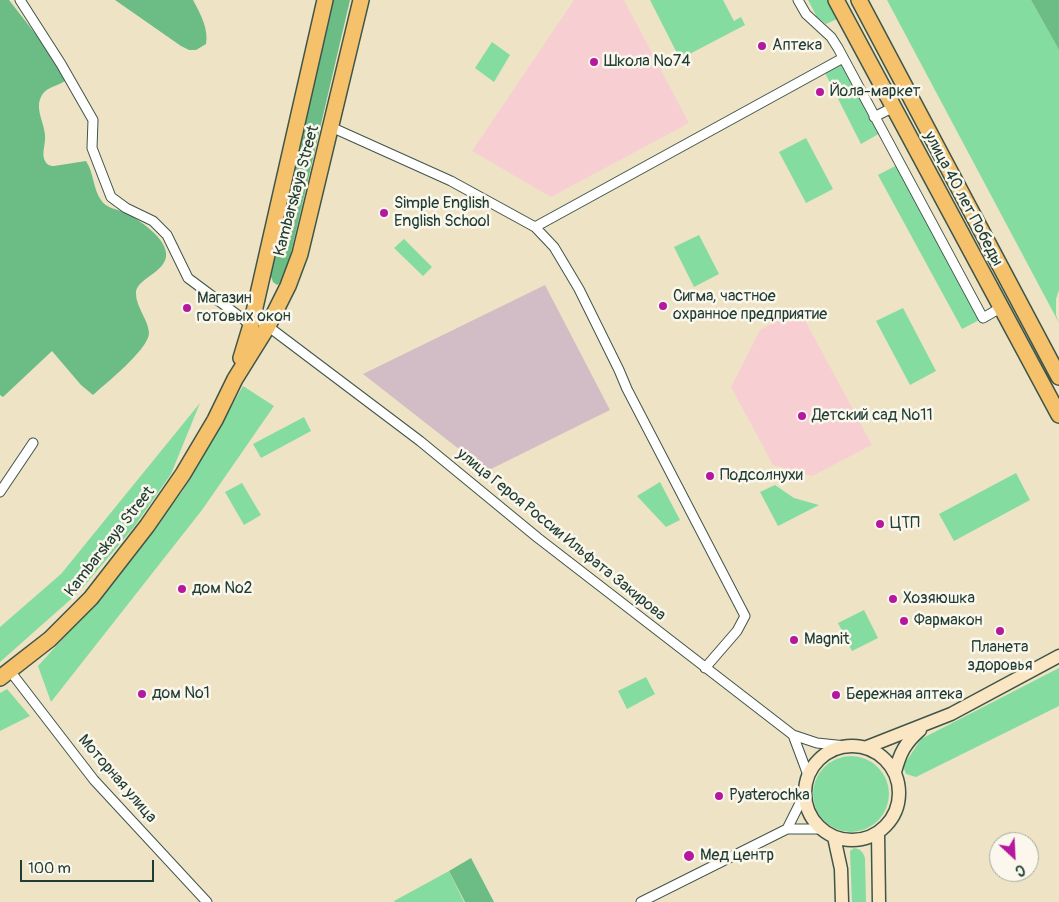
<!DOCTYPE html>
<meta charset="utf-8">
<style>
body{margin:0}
#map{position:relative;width:1059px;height:902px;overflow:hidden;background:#eee3c5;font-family:Pangolin,sans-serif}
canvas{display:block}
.north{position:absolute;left:989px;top:832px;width:50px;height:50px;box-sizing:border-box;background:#fbf7ec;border:1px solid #a3ada2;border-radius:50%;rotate:155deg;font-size:14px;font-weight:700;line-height:20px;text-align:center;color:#1f3d34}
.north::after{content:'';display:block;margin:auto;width:18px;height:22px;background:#b5179e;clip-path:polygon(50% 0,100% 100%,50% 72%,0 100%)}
.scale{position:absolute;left:20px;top:860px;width:134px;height:22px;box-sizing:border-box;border:2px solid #1f3d34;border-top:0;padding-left:6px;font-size:15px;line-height:18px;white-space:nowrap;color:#1f3d34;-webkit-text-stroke:4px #fbf7ec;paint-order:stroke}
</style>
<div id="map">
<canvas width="1059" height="902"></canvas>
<div class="north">С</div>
<div class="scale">100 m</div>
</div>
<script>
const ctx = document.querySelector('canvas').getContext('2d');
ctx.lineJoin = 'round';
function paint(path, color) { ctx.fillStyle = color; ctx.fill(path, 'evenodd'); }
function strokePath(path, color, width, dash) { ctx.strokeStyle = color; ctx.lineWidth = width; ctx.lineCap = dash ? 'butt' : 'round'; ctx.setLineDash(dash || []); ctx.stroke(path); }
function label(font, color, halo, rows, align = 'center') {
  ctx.font = font + ' Pangolin,sans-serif'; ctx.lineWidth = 5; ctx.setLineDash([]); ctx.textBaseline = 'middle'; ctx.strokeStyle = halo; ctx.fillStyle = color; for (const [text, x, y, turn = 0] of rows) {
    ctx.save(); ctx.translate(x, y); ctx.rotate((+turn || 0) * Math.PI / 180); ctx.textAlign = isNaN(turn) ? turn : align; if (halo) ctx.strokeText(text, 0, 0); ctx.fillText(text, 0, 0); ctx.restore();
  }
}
paint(new Path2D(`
 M574,0H624L689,123L551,197L472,151Z
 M799,309L872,445L812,476L773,465L731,387L760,330Z`), '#f7cfd2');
paint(new Path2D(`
 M545,285L610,410L487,471L363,374Z`), '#d2bdc6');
paint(new Path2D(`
 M650,0H723L734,21L741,17L745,25L680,59Z
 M808,0H827L837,19L826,24L817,17Z
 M887,0H1031L1059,50V290L1056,299V315L1059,323Z
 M492,42L510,55L494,82L475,68Z
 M843,58L882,132L861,144L823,69Z
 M806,138L833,189L806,203L779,152Z
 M899,164L983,318L962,329L878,175Z
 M699,235L719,274L694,287L674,247Z
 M404,239L432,267L423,276L394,248Z
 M903,308L936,371L910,385L876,321Z
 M243,386L274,406L202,510L51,702L38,666L96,602L182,492Z
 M200,403L171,474L134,527L79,592L0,662V627L61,574Z
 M304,417L311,431L261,458L253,444Z
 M1016,473L1030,500L954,541L939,514Z
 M660,482L680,520L666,527L637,496Z
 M242,483L261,515L244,525L225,492Z
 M775,485L794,498L819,505L778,526L760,492Z
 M864,610L878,638L852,651L838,623Z
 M1059,668V706L916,777L906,774L903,766L921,739Z
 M646,677L655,694L627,709L618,691Z
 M7,689L30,716L0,731V693Z
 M813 794a38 38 0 1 1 76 0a38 38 0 1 1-76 0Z
 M854,848C861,849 863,852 865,858L866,902H852L850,851Z
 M449,871L464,902H395L394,901Z`), '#85dca0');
paint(new Path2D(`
 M0,0H9L65,72L66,80C58,87 46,86 41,97C35,109 44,122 45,135C46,143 41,154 45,161C47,165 50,166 54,166L86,161C94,173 93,189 101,200C106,208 116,209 124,212C138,219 169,239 166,257C163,274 135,279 136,294C136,307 148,319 149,333C149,349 105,384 93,395L81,385L52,351L3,397L0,395Z
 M115,0H193C200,13 209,29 206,44L196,50H189L181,46Z
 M332,0H350L286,274L283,281L277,285L273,282L270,274Z
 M1031,0H1059V50Z
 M471,858L494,902H465L449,871Z`), '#6cbc86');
const minor = new Path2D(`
 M20,0L61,64L93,120L92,148L111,197L126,208L153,221L167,235L188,278L251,325
 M798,0L806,14L831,37L838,48L983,318L1002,307
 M874,117L894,107
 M331,127L451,181L535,227L554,247L579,289L619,370L627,389L745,616L737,631L705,668
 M535,227L843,58
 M253,315L420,441L538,538L793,735L817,743L846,746
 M0,492L33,443
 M10,671L94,780L207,902
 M793,735L808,775
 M787,829L804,795
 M641,902L787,829H821`);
const secondary = new Path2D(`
 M805 793a47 47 0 1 1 94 0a47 47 0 1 1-94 0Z
 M867,747L951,714L1059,656
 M895,772C900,753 905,743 920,730
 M878,833L879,902
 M834,837L841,869L842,902`);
const primary = new Path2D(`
 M836,0L1059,415
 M859,0L1059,377
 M241,358L251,325L325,0
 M0,678L50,639L91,598L147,526L183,474L215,420L235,379L268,326L288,286L300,254L361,0`);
strokePath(minor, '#3e564a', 11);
strokePath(secondary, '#3e564a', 15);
strokePath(primary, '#3e564a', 18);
strokePath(minor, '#fff', 9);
strokePath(secondary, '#fbe6c4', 12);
strokePath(primary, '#f5c16b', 15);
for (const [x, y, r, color] of [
 [762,46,5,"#b5179e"],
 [594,62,5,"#b5179e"],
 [820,92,5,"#b5179e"],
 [384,213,5,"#b5179e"],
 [663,306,5,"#b5179e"],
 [187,308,5,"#b5179e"],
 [802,416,5,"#b5179e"],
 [710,476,5,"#b5179e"],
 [880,524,5,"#b5179e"],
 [182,589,5,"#b5179e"],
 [893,599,5,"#b5179e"],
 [904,621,5,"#b5179e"],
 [1000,631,5,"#b5179e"],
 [794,640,5,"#b5179e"],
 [142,694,5,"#b5179e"],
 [836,695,5,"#b5179e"],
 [719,796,5,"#b5179e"],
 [689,856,6,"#b5179e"]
]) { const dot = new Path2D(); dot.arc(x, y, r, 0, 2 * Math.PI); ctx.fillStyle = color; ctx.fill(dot); strokePath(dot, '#fbf7ec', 2); }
label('16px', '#1f3d34', '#fbf7ec', [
 ["Аптека",772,46],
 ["Школа №74",604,62],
 ["Йола-маркет",830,92],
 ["Simple English",394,204],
 ["English School",394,222],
 ["Сигма, частное",673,297],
 ["охранное предприятие",673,315],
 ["Магазин",197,299],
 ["готовых окон",197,317],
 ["Детский сад №11",812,416],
 ["Подсолнухи",720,476],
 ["ЦТП",890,524],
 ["дом №2",192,589],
 ["Хозяюшка",903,599],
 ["Фармакон",914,621],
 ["Magnit",804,640],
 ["Планета",1000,648,"center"],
 ["здоровья",1000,666,"center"],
 ["дом №1",152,694],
 ["Бережная аптека",846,695],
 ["Pyaterochka",729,796],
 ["Мед центр",700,856]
], 'left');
label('16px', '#1f3d34', '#fbf7ec', [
 ["Kambarskaya Street",297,191,-75],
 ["улица 40 лет Победы",963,199,62],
 ["улица Героя России Ильфата Закирова",561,535,39],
 ["Kambarskaya Street",110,542,-52],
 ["Моторная улица",117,779,49]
]);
</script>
